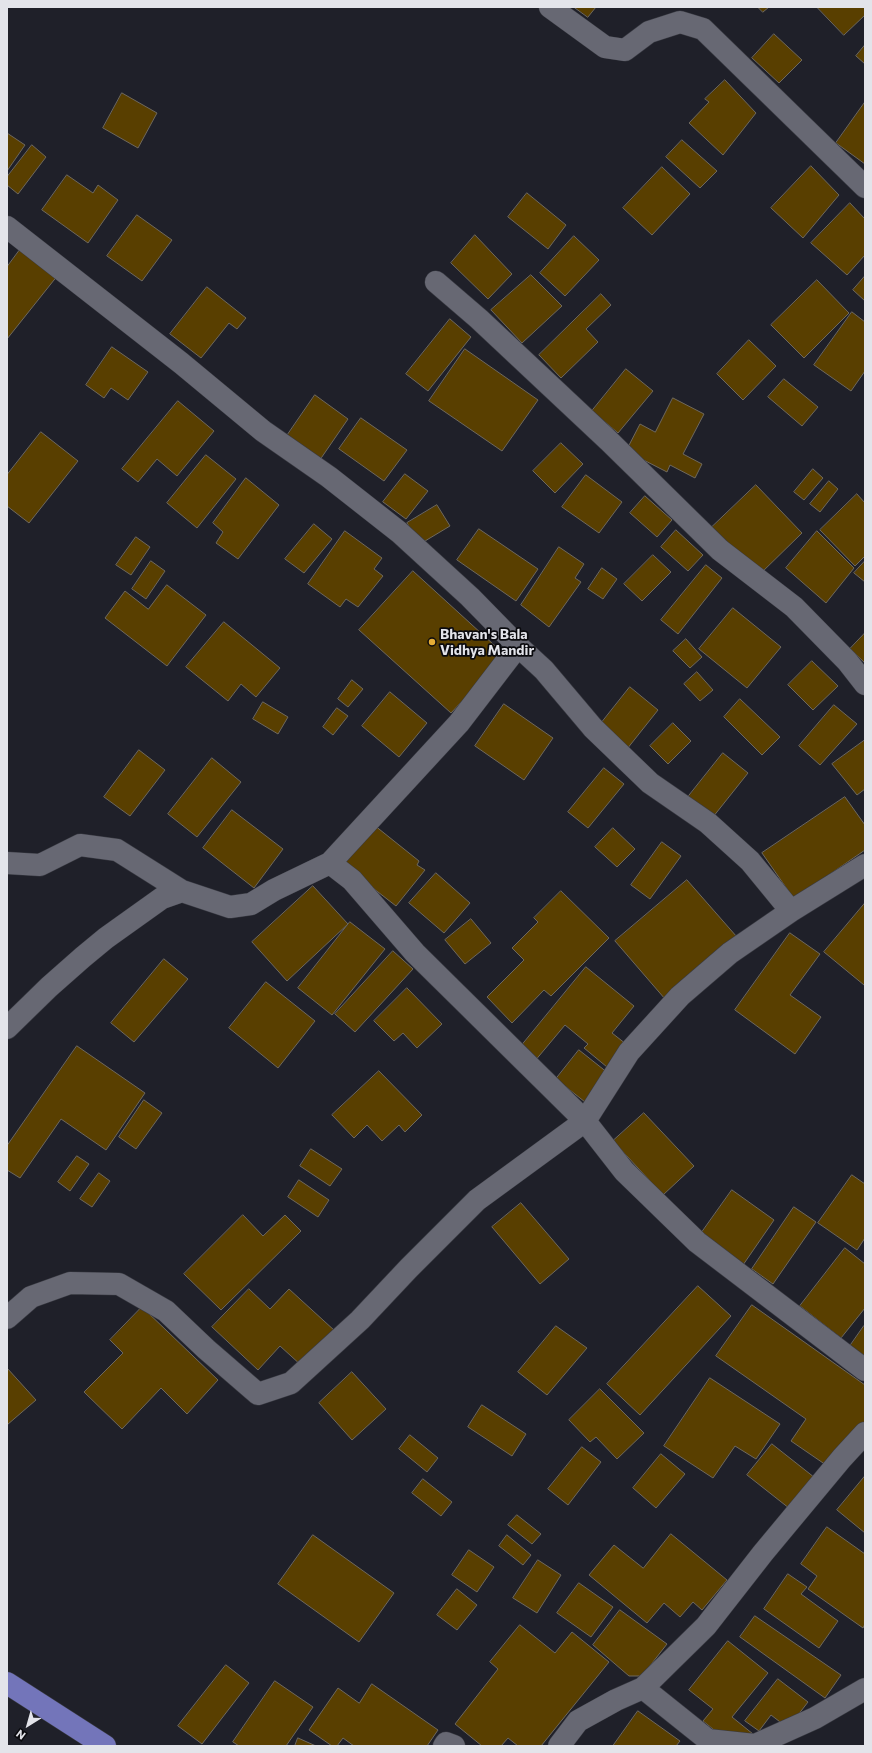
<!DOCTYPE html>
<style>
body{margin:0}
#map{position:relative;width:872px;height:1753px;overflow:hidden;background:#1f2029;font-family:Commissioner,sans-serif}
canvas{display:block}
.frame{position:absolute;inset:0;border:8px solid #e3e4ea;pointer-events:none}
.north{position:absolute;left:8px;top:1705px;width:40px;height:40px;-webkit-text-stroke:3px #0a0a0e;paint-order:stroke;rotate:217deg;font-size:11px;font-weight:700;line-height:16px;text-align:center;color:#e3e4ea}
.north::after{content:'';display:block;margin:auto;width:14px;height:18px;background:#e3e4ea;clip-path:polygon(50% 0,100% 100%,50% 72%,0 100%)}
</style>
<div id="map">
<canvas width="872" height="1753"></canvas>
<div class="frame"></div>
<div class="north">N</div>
</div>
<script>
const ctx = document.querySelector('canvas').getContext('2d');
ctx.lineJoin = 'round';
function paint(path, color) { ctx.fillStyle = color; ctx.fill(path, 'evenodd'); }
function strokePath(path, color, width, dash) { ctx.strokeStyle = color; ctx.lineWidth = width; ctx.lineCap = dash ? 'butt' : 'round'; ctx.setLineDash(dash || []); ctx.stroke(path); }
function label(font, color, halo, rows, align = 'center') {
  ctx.font = font + ' Commissioner,sans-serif'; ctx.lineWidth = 3.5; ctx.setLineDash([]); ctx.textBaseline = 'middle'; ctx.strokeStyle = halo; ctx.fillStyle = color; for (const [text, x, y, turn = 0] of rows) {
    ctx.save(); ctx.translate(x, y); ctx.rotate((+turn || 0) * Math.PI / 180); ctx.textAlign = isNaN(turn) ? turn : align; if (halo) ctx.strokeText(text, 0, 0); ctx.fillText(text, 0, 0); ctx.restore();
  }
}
const building = new Path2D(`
 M574,7H596L588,17Z
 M758,7H769L763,12Z
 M817,7H865V15L844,35Z
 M774,34L802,60L779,83L752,58Z
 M865,45V64L856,56Z
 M725,80L756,113L723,155L689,123L709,102L705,99Z
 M122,93L157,113L138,148L103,128Z
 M865,102V164L836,143Z
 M7,133L25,145L7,171Z
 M682,140L717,171L700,188L666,157Z
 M32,145L46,157L18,194L7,185V177Z
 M811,166L839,195L803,238L771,208Z
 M662,167L690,194L652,235L623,208Z
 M67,175L93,193L98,185L118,200L88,243L42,210Z
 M527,193L566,225L548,249L508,217Z
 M850,203L865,219V255L847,275L811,243Z
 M137,215L172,240L142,281L107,256Z
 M475,235L512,274L488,299L451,263Z
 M574,236L599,260L565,296L540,273Z
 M22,247L58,275L7,339V267Z
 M531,275L562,306L522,343L491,310Z
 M865,276V301L853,290Z
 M817,280L849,313L804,358L771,325Z
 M207,287L246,318L237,329L229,323L201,358L170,334Z
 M601,294L611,305L586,329L598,342L561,378L539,355Z
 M852,312L865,322V371L851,391L814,365Z
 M450,319L471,337L428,391L406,374Z
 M749,340L776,366L743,400L717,374Z
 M112,347L148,372L128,400L111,388L104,398L86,385Z
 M465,349L538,400L502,451L429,401Z
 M626,369L653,391L618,433L592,411Z
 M784,379L818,407L802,426L768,397Z
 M315,395L348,419L315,467L282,443Z
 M673,398L704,414L683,454L702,464L695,478L670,465L667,472L626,451L640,424L655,432Z
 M178,401L214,431L177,476L157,459L138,482L122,469Z
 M361,418L407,450L384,481L339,449Z
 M41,432L78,461L29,523L7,506V475Z
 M561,443L583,464L555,493L533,471Z
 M206,455L236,479L197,528L167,503Z
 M813,469L823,478L804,500L794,492Z
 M405,474L428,491L406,519L383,502Z
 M586,475L622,502L599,533L562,507Z
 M246,478L279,505L238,559L216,543L223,532L213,523Z
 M829,481L838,489L820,512L810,504Z
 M756,485L802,533L758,576L711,528Z
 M857,494L865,503V556L855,566L820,530Z
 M645,496L672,520L657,537L630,513Z
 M437,505L450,526L420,544L407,523Z
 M314,524L332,539L304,573L285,559Z
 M479,529L538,569L516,601L457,560Z
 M676,530L703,555L688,571L661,547Z
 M345,531L382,558L374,569L383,576L358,607L346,599L340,607L308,584Z
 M817,531L854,568L826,603L786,568Z
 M136,537L150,547L131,575L116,565Z
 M559,547L584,564L575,578L581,582L549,627L521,605Z
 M653,555L671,572L642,601L624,584Z
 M151,561L165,571L146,599L132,589Z
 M865,561V582L854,573Z
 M706,565L722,578L678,634L661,620Z
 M602,568L617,579L603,599L588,589Z
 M413,571L505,655L451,713L359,630Z
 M167,585L206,615L167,666L105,618L125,591L148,609Z
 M733,608L781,647L747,688L699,649Z
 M224,622L280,668L256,697L241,684L228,701L186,667Z
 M865,633V663L850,649Z
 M686,639L702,657L690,668L673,651Z
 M812,661L838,686L813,710L788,685Z
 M697,672L713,690L700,701L684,684Z
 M352,680L363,689L348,707L338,699Z
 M630,687L658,710L627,749L599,726Z
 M390,692L427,723L399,757L362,726Z
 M740,699L780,737L762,755L724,717Z
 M263,702L288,717L278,734L253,719Z
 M504,704L553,738L524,780L475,746Z
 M834,705L857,724L820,765L799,746Z
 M337,708L348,716L333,735L323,727Z
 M673,723L691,741L668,764L650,746Z
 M865,740V789L857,795L832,764Z
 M139,750L165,770L130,816L104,797Z
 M723,753L748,773L709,822L684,802Z
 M212,758L241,782L197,837L168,814Z
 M604,768L624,784L588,828L568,812Z
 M845,797L865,825V850L794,899L762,853Z
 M232,810L283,849L254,888L203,848Z
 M374,825L419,861L417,865L425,870L396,906L342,864Z
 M613,828L635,849L617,867L595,847Z
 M662,842L681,856L650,899L631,885Z
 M436,873L470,903L444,933L409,903Z
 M687,880L737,937L665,999L615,941Z
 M313,886L348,924L287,981L252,942Z
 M561,891L609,938L551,996L544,990L512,1023L487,997L524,960L512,948L538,922L534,918Z
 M865,903V983L864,985L824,952Z
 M471,919L491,943L465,964L445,940Z
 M350,922L385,949L332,1015L298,988Z
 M790,933L820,954L790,995L821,1017L795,1054L735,1010Z
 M393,951L413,969L355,1032L335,1014Z
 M164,959L188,979L134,1042L111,1023Z
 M586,967L634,1006L612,1033L626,1044L607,1067L584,1048L588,1044L565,1025L534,1062L518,1050Z
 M266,982L315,1021L278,1068L229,1028Z
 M407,988L442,1024L417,1048L403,1033L394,1041L374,1021Z
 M77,1046L145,1093L106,1150L61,1119L20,1178L7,1170V1146Z
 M579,1050L608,1073L585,1102L556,1079Z
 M379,1071L422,1115L405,1132L399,1125L382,1141L367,1125L354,1138L332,1115Z
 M144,1100L162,1113L136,1149L119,1137Z
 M644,1113L694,1166L663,1195L613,1141Z
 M311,1149L342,1169L330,1186L300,1166Z
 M77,1156L89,1164L70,1191L58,1182Z
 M99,1173L110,1181L92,1207L80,1199Z
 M852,1175L865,1184V1238L857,1250L818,1223Z
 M299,1180L329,1200L318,1217L288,1197Z
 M732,1190L774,1220L743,1265L700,1235Z
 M521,1203L569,1259L540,1284L492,1227Z
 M794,1207L816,1222L773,1284L752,1269Z
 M243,1215L263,1236L285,1215L301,1231L221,1310L184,1274Z
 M845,1248L865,1264V1308L841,1338L800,1306Z
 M698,1286L731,1316L640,1415L607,1384Z
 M249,1289L270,1309L289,1289L335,1331L302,1366L280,1346L258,1370L212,1327Z
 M752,1305L865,1385V1430L855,1444L846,1438L826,1465L791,1441L806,1419L716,1356Z
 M142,1307L218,1380L187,1414L161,1388L122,1429L84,1392L123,1353L110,1340Z
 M556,1326L587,1348L547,1395L518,1372Z
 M864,1326L865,1327V1356L850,1346Z
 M7,1368L36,1400L7,1425Z
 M352,1372L386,1409L352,1440L319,1403Z
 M710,1378L780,1424L756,1459L735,1446L713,1478L664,1446Z
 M600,1389L644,1433L617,1459L596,1437L590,1442L569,1420Z
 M482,1405L526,1434L512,1456L468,1427Z
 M410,1435L438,1458L427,1472L399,1449Z
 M772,1444L824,1485L799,1516L747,1475Z
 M582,1447L601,1462L568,1505L548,1489Z
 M661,1454L685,1474L656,1508L633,1488Z
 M865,1476V1533L837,1510Z
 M423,1479L452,1502L441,1516L412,1493Z
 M517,1515L541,1534L532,1544L508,1525Z
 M827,1527L865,1554V1624L863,1628L808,1589L817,1576L801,1564Z
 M671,1534L727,1580L702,1610L693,1602L680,1617L664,1603L647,1623L589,1575L614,1545L643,1568Z
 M313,1535L394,1593L359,1642L278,1584Z
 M507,1535L531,1555L523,1565L499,1546Z
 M469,1550L494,1567L477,1592L452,1575Z
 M538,1560L561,1575L537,1613L513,1598Z
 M788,1574L807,1587L801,1594L838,1621L819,1648L764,1609Z
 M579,1583L613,1607L591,1637L557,1613Z
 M457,1589L477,1605L457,1630L437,1615Z
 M620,1610L667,1644L642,1676H629L593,1645Z
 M755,1616L841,1675L825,1698L740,1637Z
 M520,1625L555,1653L572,1632L609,1662L541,1746H518L508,1738L501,1746H482L455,1724L498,1669L490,1662Z
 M728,1641L768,1673L732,1717L753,1734L734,1746L703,1721L713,1709L689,1690Z
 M226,1665L249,1683L202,1744L178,1726Z
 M778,1679L808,1702L788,1728L771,1715L759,1731L745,1721Z
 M275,1681L313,1707L286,1746H239L233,1742Z
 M372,1684L438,1730L427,1746H354L343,1738L337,1746H332L309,1730L338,1688L359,1703Z
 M638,1711L680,1741L676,1746H613Z
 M298,1738L316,1746H295Z`);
paint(building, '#593f00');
strokePath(building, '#6e685e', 1);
const minor = new Path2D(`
 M550,7L605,47L625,50L649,32L680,22L703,29L865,187
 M7,227L181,363L263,431L329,477L399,532L470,597L518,646L544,670L593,728L650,783L708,823L750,861L791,911
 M436,282L479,319L609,441L720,550L794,607L847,661L865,684
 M7,863L40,865L80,845L117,850L182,891
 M330,863L459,723L518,646
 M7,1028L49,987L83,957L106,938L162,898L182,891L230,907L251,904L274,890L330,863L352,880L415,953L585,1121L624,1171L697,1242L865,1370
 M7,1318L31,1297L70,1283L119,1284L166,1311L206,1349L258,1394L291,1383L360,1320L409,1268L477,1200L585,1121L629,1052L680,996L730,953L791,911L865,865
 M643,1688L708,1740L755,1745L815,1718L865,1689
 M444,1746L446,1743L454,1746
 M559,1746L578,1721L616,1700L643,1688L706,1626L763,1553L842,1458L865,1433`);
const major = new Path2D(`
 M7,1683L105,1746`);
strokePath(minor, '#393a42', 23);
strokePath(major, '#393a42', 23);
strokePath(minor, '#676873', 22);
strokePath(major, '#7375ba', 22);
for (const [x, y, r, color] of [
 [432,642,4,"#e5ad36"]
]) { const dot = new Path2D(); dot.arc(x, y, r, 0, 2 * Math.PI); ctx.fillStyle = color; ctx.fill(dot); strokePath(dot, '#0a0a0e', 1.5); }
label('bold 14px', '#e3e4ea', '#0a0a0e', [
 ["Bhavan's Bala",440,634],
 ["Vidhya Mandir",440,650]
], 'left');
</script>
